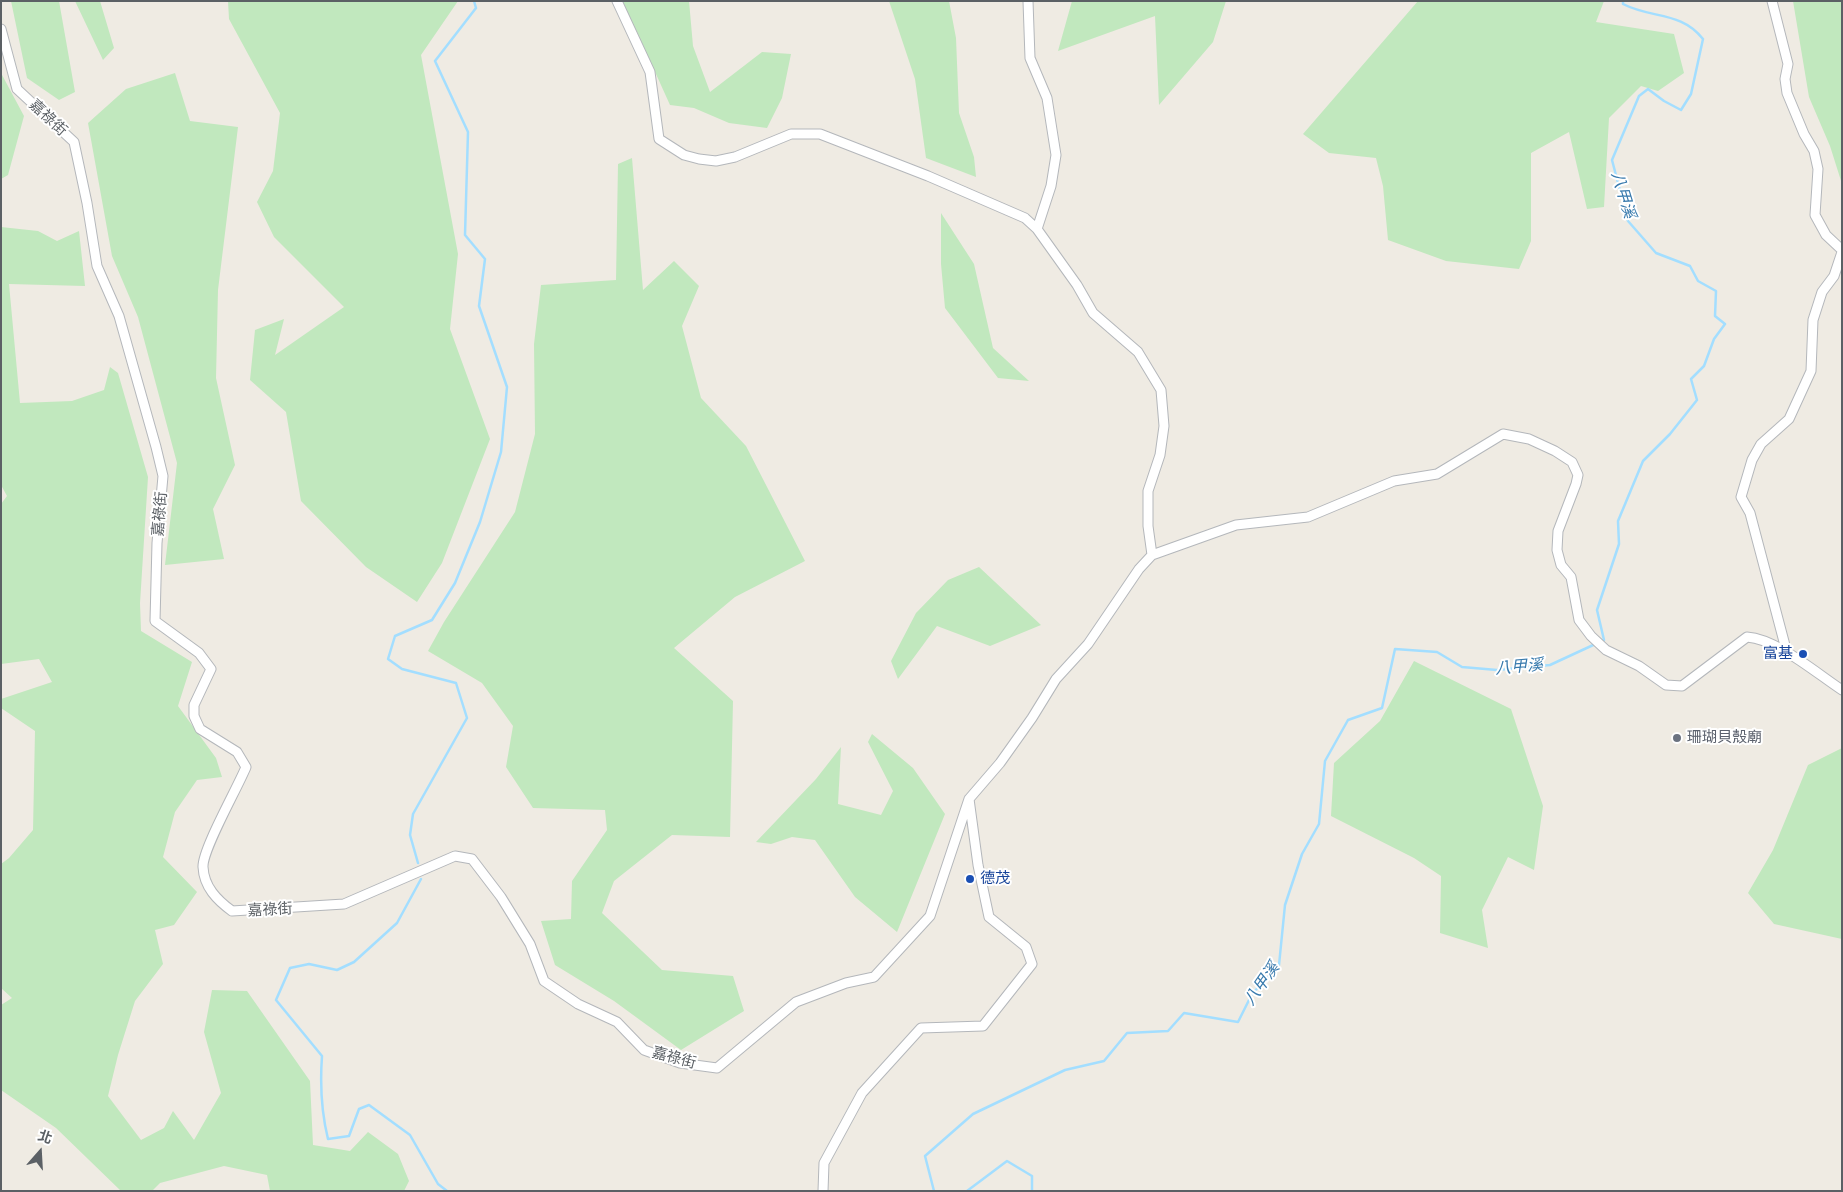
<!DOCTYPE html>
<meta charset="utf-8">
<style>
body{margin:0}
#map{position:relative;width:1843px;height:1192px;overflow:hidden;background:#efebe3;font-family:Figtree,"Noto Sans TC",sans-serif}
canvas{display:block}
.frame{position:absolute;inset:0;border:2px solid #5b6065;pointer-events:none}
.north{position:absolute;left:15px;top:1127px;width:50px;height:50px;-webkit-text-stroke:4px #fff;paint-order:stroke;rotate:19deg;font-size:14px;font-weight:700;line-height:20px;text-align:center;color:#5b6065}
.north::after{content:'';display:block;margin:auto;width:18px;height:22px;background:#5b6065;clip-path:polygon(50% 0,100% 100%,50% 72%,0 100%)}
</style>
<div id="map">
<canvas width="1843" height="1192"></canvas>
<div class="frame"></div>
<div class="north">北</div>
</div>
<script>
const ctx = document.querySelector('canvas').getContext('2d');
ctx.lineJoin = 'round';
function paint(path, color) { ctx.fillStyle = color; ctx.fill(path, 'evenodd'); }
function strokePath(path, color, width, dash) { ctx.strokeStyle = color; ctx.lineWidth = width; ctx.lineCap = dash ? 'butt' : 'round'; ctx.setLineDash(dash || []); ctx.stroke(path); }
function label(font, color, halo, rows, align = 'center') {
  ctx.font = font + ' Figtree,"Noto Sans TC",sans-serif'; ctx.lineWidth = 4; ctx.setLineDash([]); ctx.textBaseline = 'middle'; ctx.strokeStyle = halo; ctx.fillStyle = color; for (const [text, x, y, turn = 0] of rows) {
    ctx.save(); ctx.translate(x, y); ctx.rotate((+turn || 0) * Math.PI / 180); ctx.textAlign = isNaN(turn) ? turn : align; if (halo) ctx.strokeText(text, 0, 0); ctx.fillText(text, 0, 0); ctx.restore();
  }
}
paint(new Path2D(`
 M11,1H59L75,92L59,100L27,78Z
 M75,1H100L114,48L103,60Z
 M228,1H458L421,55L458,254L450,329L490,439L442,563L417,602L366,567L301,501L286,412L250,380L255,330L284,319L275,355L344,307L274,237L257,202L273,171L280,113L229,19Z
 M620,1H689L693,46L710,92L762,52L791,54L782,98L767,128L729,123L694,108L670,105L637,32Z
 M889,1H949L956,38L959,113L974,157L976,177L926,158L915,79Z
 M1072,1H1226L1213,42L1159,105L1155,16L1058,51Z
 M1418,1H1604L1596,22L1674,34L1684,73L1658,91L1641,86L1609,118L1604,207L1587,209L1569,132L1531,153V241L1519,269L1446,261L1388,240L1383,186L1376,158L1329,153L1303,134Z
 M1793,1H1842V184L1830,146L1809,97Z
 M1,73L24,116L8,175L1,179Z
 M175,73L190,121L238,127L218,290L216,378L235,465L213,509L224,559L165,565L177,463L138,317L112,256L88,123L126,89Z
 M632,158L643,290L674,261L699,286L682,326L701,398L746,446L805,561L735,597L674,648L733,701L730,837L672,835L614,881L602,913L662,970L733,976L744,1011L681,1050L614,1001L555,965L541,921L571,919L572,881L607,830L605,810L533,808L506,767L513,726L482,683L428,651L444,622L515,512L535,434L534,344L541,285L616,280L618,164Z
 M941,213L974,264L993,348L1029,381L998,378L945,308L941,264Z
 M1,227L38,231L57,241L79,231L85,286L9,284L20,403L72,401L104,390L110,367L118,373L148,477L140,603L141,631L192,662L178,706L216,758L222,777L197,780L175,812L163,857L197,892L174,925L155,930L163,964L135,1001L118,1055L108,1096L141,1140L164,1128L173,1111L194,1140L221,1093L204,1032L212,990L247,991L310,1081L313,1145L350,1151L368,1132L398,1154L409,1181L404,1191H270L267,1175L224,1166L160,1183L152,1191H121L56,1128L1,1090V1005L12,998L1,988V864L9,858L33,830L35,731L1,708V699L52,682L39,659L1,664V504L7,496L1,485Z
 M979,567L1041,625L990,646L937,626L898,679L891,661L916,613L948,580Z
 M1414,661L1511,709L1543,806L1534,870L1508,857L1482,910L1488,948L1440,933L1441,876L1414,858L1331,816L1334,763L1380,721Z
 M872,734L913,768L945,814L897,932L855,897L815,840L792,837L771,844L756,842L816,779L841,747L838,804L881,815L893,791L868,742Z
 M1842,748V939L1774,924L1748,893L1773,850L1808,765Z`), '#c1e8be');
strokePath(new Path2D(`
 M418,863L410,835L413,814L467,718L456,683L402,669L388,659L395,636L432,620L455,583L480,522L501,452L507,387L479,306L485,259L465,235L468,132L435,61L476,8L474,1
 M421,879L397,923L354,962L337,970L309,964L290,968L276,1000L322,1056C320,1084 321,1111 328,1139L349,1136L359,1109L369,1105L410,1135L438,1184L447,1191
 M934,1191L925,1156L973,1114L1065,1070L1104,1061L1127,1033L1168,1031L1184,1013L1238,1022L1252,994L1279,965L1285,905L1302,854L1319,824L1325,761L1348,720L1382,708L1395,649L1437,652L1462,667L1497,670L1550,665L1604,640L1597,610L1619,544L1618,521L1643,461L1670,434L1697,400L1691,379L1704,366L1714,339L1725,324L1715,316L1716,291L1698,281L1690,266L1656,253L1628,221L1612,160L1639,96L1648,89L1664,101L1681,110L1691,94L1703,39C1681,11 1652,19 1623,4V1
 M967,1191L1007,1161L1032,1176V1191`), '#a3deff', 2.5);
const minor = new Path2D(`
 M617,1L650,72L659,139L684,155L699,159L716,161L735,157L791,134H820L928,176L1025,218L1037,229L1077,285L1093,313L1138,352L1161,390L1164,426L1160,455L1148,491V526L1152,555
 M1028,1L1030,58L1047,98L1056,155L1051,186L1037,229
 M1772,1L1788,64L1785,79L1787,93L1804,134L1814,151L1818,169L1815,215L1826,235L1842,250
 M1,29L17,89L74,142L87,203L97,266L119,316L156,447L163,476L157,543L155,621L199,653L211,669L194,705V716L200,729L237,752L246,767C238,787 202,850 203,867C204,887 217,900 232,911L344,904L455,856L472,859L501,897L530,944L544,981L578,1004L617,1022L644,1050L680,1063L717,1068L796,1002L846,983L874,977L930,916L969,799
 M1787,653L1750,513L1741,497L1752,460L1761,444L1789,419L1811,371L1813,320L1822,292L1834,276L1842,252
 M823,1191L824,1163L862,1093L921,1028L983,1026L1032,964L1026,947L989,917L978,865L969,799L1000,763L1032,718L1056,679L1088,644L1139,569L1152,555L1236,525L1308,517L1394,481L1437,474L1503,434L1529,439L1555,451L1572,462L1578,475L1576,484L1558,531L1557,550L1561,565L1571,577L1579,620L1591,636L1606,650L1639,666L1666,685L1682,686L1747,637C1777,639 1816,673 1842,690`);
strokePath(minor, '#b4b7bb', 11);
strokePath(minor, '#fff', 9);
for (const [x, y, r, color] of [
 [1803,654,5,"#1a4fb4"],
 [1677,738,5,"#6b7280"],
 [970,879,5,"#1a4fb4"]
]) { const dot = new Path2D(); dot.arc(x, y, r, 0, 2 * Math.PI); ctx.fillStyle = color; ctx.fill(dot); strokePath(dot, '#fff', 2); }
label('15px', '#5b6065', '#fff', [
 ["嘉祿街",48,118,43],
 ["嘉祿街",160,514,-85],
 ["嘉祿街",270,910,-3],
 ["嘉祿街",674,1058,15]
]);
label('15px', '#164399', '#fff', [
 ["富基",1793,654],
 ["德茂",980,879,"left"]
], 'right');
label('15px', '#5b616d', '#fff', [
 ["珊瑚貝殼廟",1687,738]
], 'left');
label('italic 16px', '#387aad', '#fff', [
 ["八甲溪",1623,195,73],
 ["八甲溪",1519,667,-5],
 ["八甲溪",1262,984,-55]
]);
</script>
